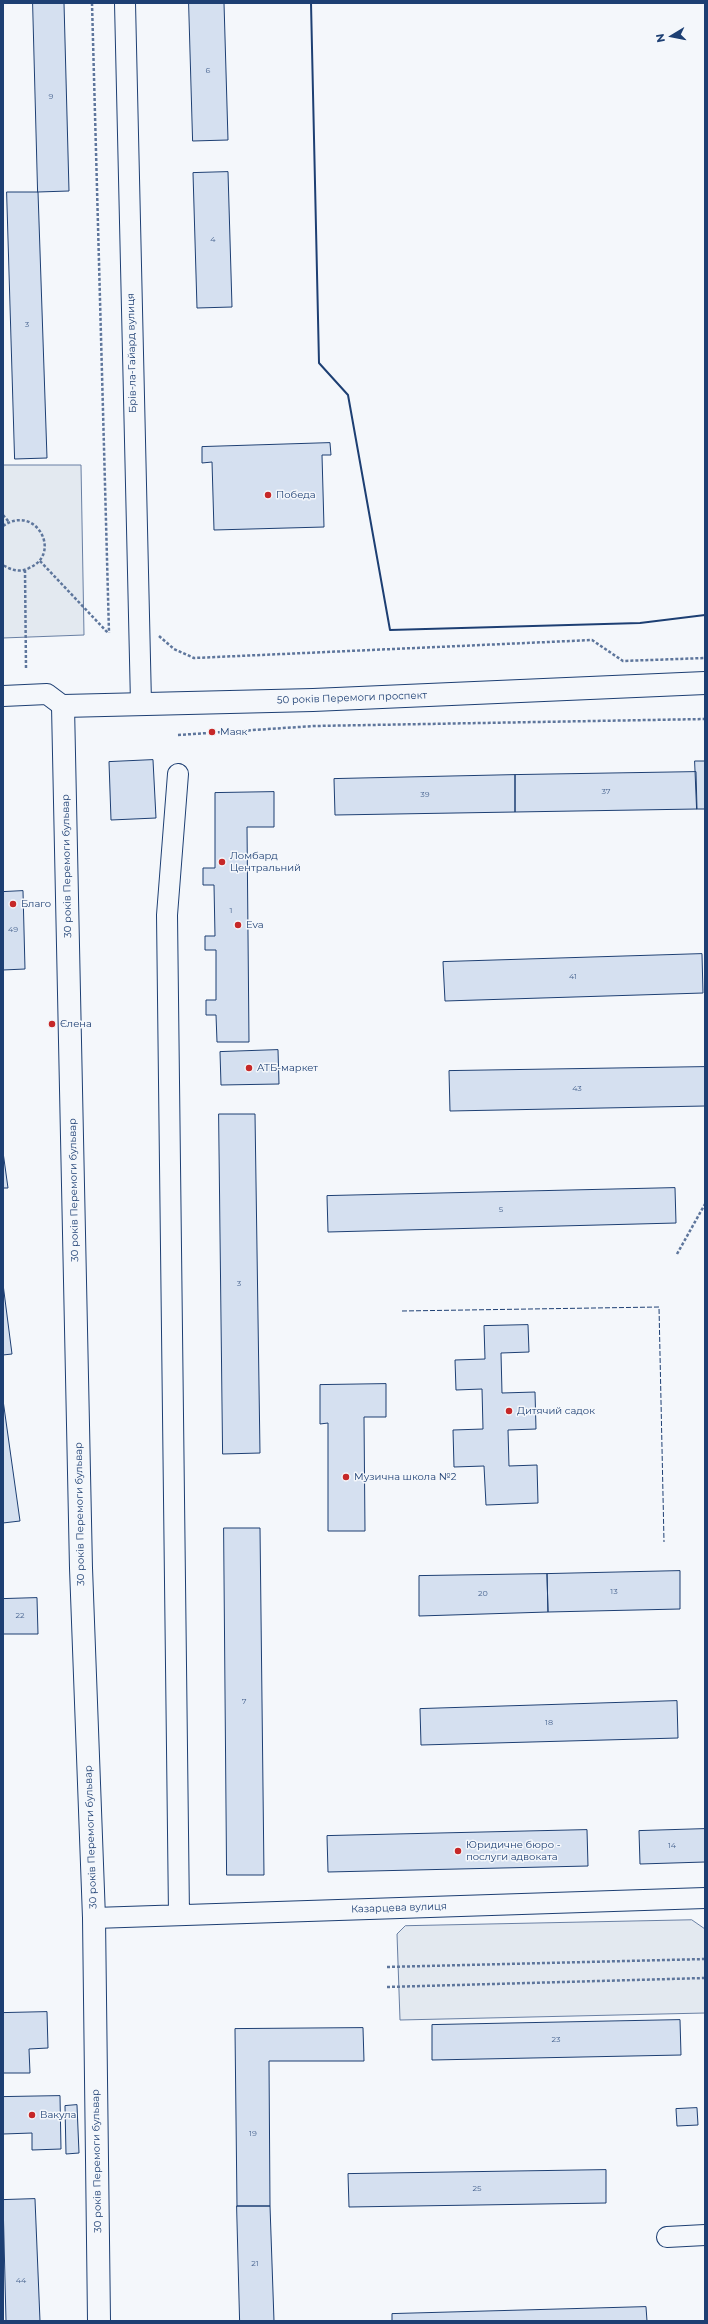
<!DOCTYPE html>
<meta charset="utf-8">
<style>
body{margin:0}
#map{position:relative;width:708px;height:2324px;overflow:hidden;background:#f4f7fb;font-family:Montserrat,sans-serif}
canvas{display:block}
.frame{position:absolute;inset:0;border:4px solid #1d3f73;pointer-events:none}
.north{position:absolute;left:652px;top:16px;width:40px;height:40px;-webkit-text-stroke:3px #f4f7fb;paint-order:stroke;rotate:260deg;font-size:11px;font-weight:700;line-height:16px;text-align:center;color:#1d3f73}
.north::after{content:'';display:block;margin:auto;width:14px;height:18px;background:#1d3f73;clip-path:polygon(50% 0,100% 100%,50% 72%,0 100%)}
</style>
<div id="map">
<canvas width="708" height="2324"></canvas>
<div class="frame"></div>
<div class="north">N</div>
</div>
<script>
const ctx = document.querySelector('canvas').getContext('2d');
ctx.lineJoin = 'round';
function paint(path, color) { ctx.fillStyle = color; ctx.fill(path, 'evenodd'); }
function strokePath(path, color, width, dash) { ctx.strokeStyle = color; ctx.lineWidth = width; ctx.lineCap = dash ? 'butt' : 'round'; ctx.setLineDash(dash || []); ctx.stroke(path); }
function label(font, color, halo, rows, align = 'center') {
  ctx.font = font + ' Montserrat,sans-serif'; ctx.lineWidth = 3; ctx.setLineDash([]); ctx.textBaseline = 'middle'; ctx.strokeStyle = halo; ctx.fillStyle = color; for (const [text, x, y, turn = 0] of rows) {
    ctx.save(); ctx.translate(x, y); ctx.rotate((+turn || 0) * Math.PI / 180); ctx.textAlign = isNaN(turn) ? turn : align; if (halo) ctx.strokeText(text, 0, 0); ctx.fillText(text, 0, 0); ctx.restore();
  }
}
const green = new Path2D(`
 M3,465H81L84,635L3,638Z
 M692,1920L705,1929V2013L400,2020L397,1934L405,1926Z`);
paint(green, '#e3e9f0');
strokePath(green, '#687fa3', 1);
const building = new Path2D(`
 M33,3H64L69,191L38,192Z
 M189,3H224L228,140L193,141Z
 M228,172L232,307L197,308L193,173Z
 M7,192H38L47,458L15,459Z
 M330,443L331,455H322L324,527L214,530L212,462L202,463V447Z
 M153,760L156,818L111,820L109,762Z
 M695,761H705V809H697Z
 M696,772L697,809L515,812V775Z
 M515,775V812L335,815L334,779Z
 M274,792V827H247L249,1042H217L216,1015H206V1000H216V950H205V936H215L214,885H203V868H215V793Z
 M23,891L25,969L3,970V892Z
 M702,954L703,993L445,1001L443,962Z
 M278,1050L279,1084L221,1085L220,1052Z
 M705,1067V1106L450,1111L449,1071Z
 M219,1114H255L260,1453L223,1454Z
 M3,1152L8,1188H3Z
 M675,1188L676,1223L328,1232L327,1196Z
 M3,1284L12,1354L3,1355Z
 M528,1325L529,1352L501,1353L502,1393L535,1392L536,1429L508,1430L509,1466L537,1465L538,1503L486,1505L484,1466L454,1467L453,1430L483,1429L482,1389L456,1390L455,1360L485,1359L484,1326Z
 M386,1384V1417H364L365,1531H328V1423L320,1424V1385Z
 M3,1400L20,1521L3,1523Z
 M224,1528H260L264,1875H227Z
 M680,1571V1609L548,1612L547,1574Z
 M547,1574L548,1612L419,1616V1576Z
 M37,1598L38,1634H3V1599Z
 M677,1701L678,1738L421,1745L420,1709Z
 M705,1829V1862L640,1864L639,1831Z
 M587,1830L588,1866L328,1872L327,1836Z
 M47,2012L48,2048L29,2049L30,2073H3V2013Z
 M680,2020L681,2055L432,2060V2025Z
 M363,2028L364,2061H269L270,2206H237L235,2029Z
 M60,2096L61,2149L32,2150V2133L3,2134V2097Z
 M77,2105L79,2153L66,2154L65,2106Z
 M697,2108L698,2125L677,2126L676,2109Z
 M606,2170V2203L349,2207L348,2174Z
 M35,2199L40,2321H6L3,2200Z
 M237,2206H270L274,2321H240Z
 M646,2307L647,2321H392V2314Z`);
paint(building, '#d5e0f0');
strokePath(building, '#1d3f73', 1);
const minor = new Path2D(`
 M125,3L141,703
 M3,696L47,694L63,706
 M178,774L167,915L179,1915
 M94,1918L705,1898
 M667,2237L705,2235`);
const major = new Path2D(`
 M99,2321L94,1918L81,1568L63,706L313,700L705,683`);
strokePath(minor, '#1d3f73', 22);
strokePath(major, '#1d3f73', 24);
strokePath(new Path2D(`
 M92,3L109,633
 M3,515L9,522
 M3,526C36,503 63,554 29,568C20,573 11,570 3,565
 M40,561L108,633
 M25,570L26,668
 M159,636L174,649L194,658L592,640L623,661L705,658
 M178,735L314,726L705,719
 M677,1254L705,1204
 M387,1967L705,1959
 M387,1987L705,1978`), '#5e769c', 2.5, [3, 2]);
strokePath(minor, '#f4f7fb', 20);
strokePath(major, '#f4f7fb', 22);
strokePath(new Path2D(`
 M402,1311L659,1307L664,1542`), '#1d3f73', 1, [5, 2]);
strokePath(new Path2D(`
 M311,3L319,363L348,395L390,630L640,623L705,615`), '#1d3f73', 2);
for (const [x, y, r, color] of [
 [268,495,4,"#c62828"],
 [212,732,4,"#c62828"],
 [222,862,4,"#c62828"],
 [13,904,4,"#c62828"],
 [238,925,4,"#c62828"],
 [52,1024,4,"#c62828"],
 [249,1068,4,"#c62828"],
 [509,1411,4,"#c62828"],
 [346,1477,4,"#c62828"],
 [458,1851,4,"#c62828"],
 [32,2115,4,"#c62828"]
]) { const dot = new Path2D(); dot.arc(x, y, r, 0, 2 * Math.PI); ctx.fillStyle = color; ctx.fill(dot); strokePath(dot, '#f4f7fb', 1.5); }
label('8px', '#4b6792', null, [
 ["6",208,71],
 ["9",51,97],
 ["4",213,240],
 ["3",27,325],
 ["37",606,792],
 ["39",425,795],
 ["1",231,911],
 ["49",13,930],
 ["41",573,977],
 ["43",577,1089],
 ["5",501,1210],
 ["3",239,1284],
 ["13",614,1592],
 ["20",483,1594],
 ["22",20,1616],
 ["7",244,1702],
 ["18",549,1723],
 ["14",672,1846],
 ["23",556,2040],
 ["19",253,2134],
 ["25",477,2189],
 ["21",255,2264],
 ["44",21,2281]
]);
label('10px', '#1d3f73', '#f4f7fb', [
 ["Брів-ла-Гайард вулиця",132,353,-91],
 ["50 років Перемоги проспект",352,698,-2],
 ["30 років Перемоги бульвар",67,866,-91],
 ["30 років Перемоги бульвар",74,1190,-91],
 ["30 років Перемоги бульвар",80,1514,-91],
 ["30 років Перемоги бульвар",91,1837,-92],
 ["Казарцева вулиця",399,1908,-2],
 ["30 років Перемоги бульвар",97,2161,-91]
]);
label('10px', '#1d3f73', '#f4f7fb', [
 ["Победа",276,495],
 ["Маяк",220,732],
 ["Ломбард",230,856],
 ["Центральний",230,868],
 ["Благо",21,904],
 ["Eva",246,925],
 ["Єлена",60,1024],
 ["АТБ-маркет",257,1068],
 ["Дитячий садок",517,1411],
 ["Музична школа №2",354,1477],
 ["Юридичне бюро -",466,1845],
 ["послуги адвоката",466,1857],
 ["Вакула",40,2115]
], 'left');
</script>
